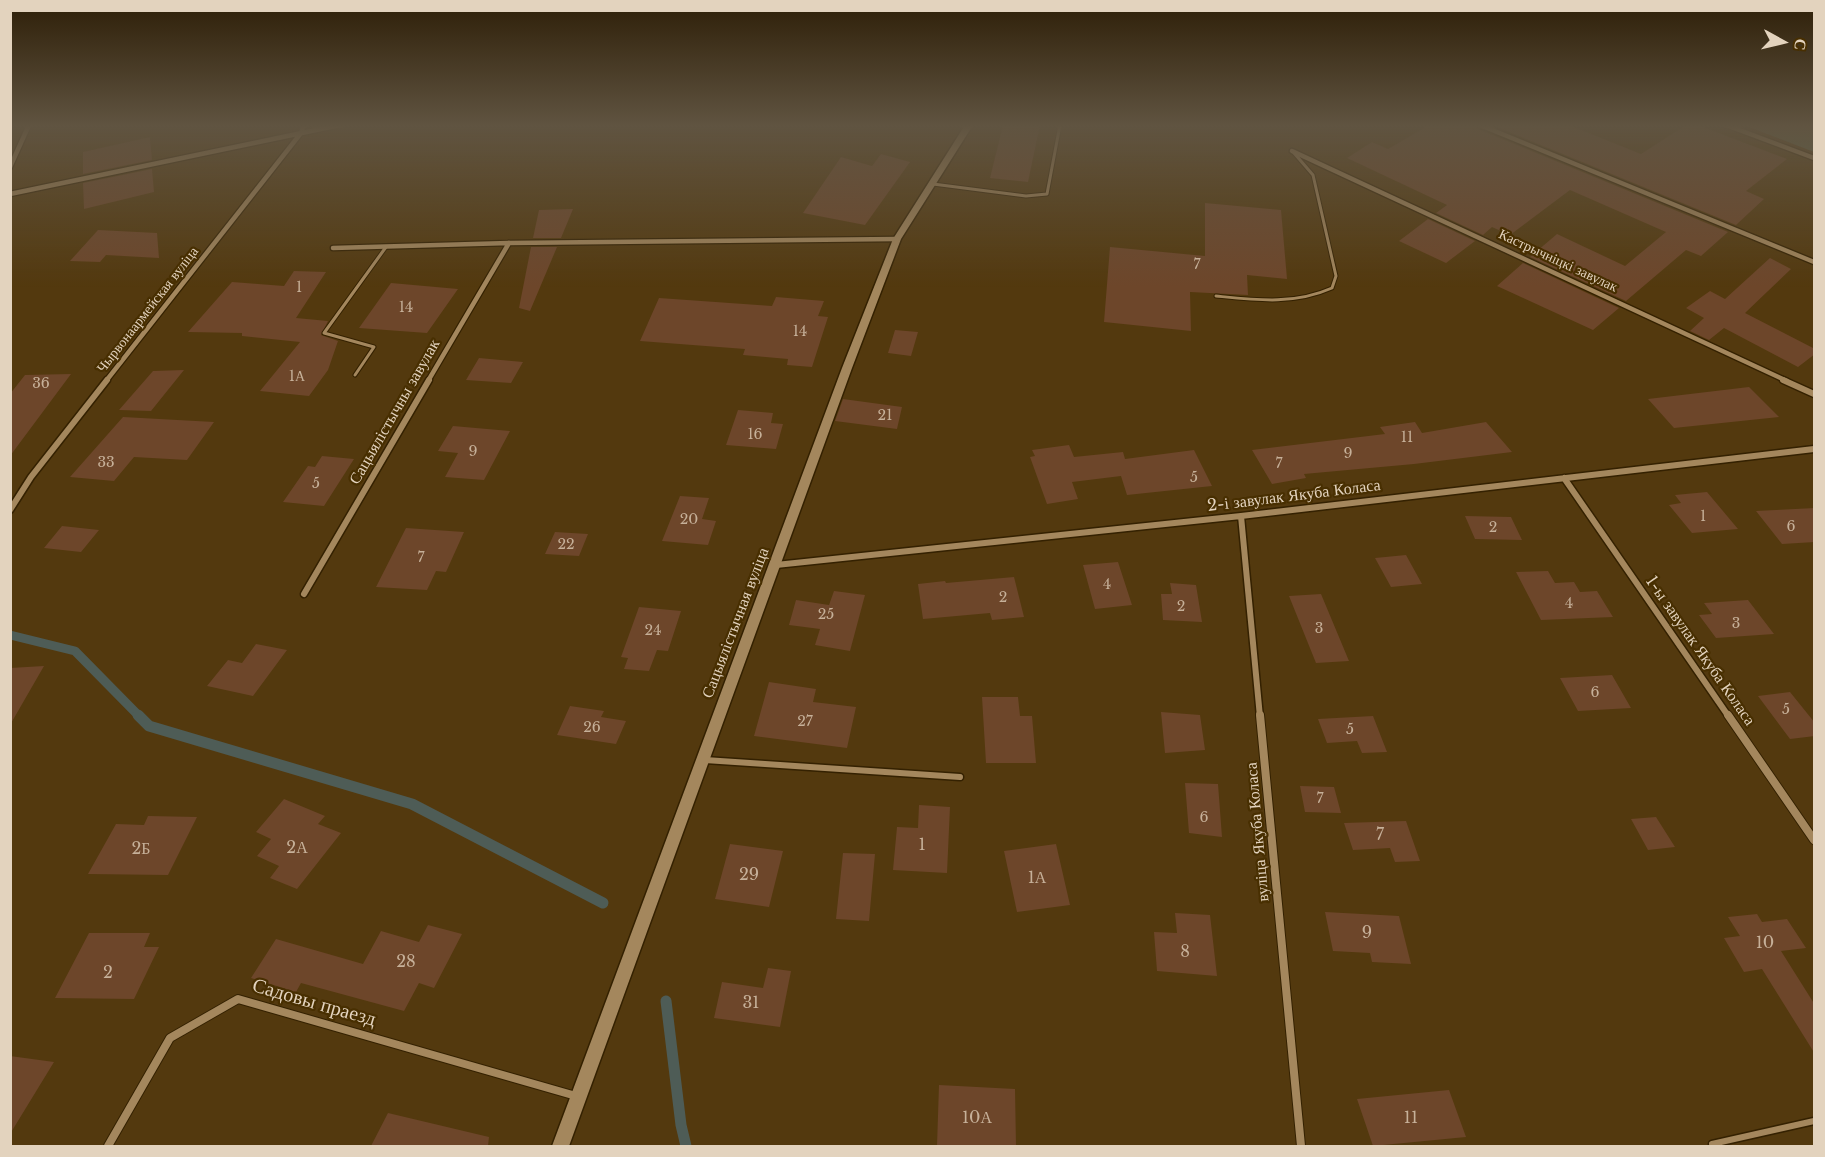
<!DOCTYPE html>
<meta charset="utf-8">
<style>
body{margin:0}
#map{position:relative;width:1825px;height:1157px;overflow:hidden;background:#53390e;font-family:"Libre Baskerville",serif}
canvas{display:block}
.frame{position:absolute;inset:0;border:12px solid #e3d3be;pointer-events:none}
.north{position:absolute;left:1753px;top:12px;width:60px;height:60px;-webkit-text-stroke:4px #482f01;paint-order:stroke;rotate:98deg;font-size:16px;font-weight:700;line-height:24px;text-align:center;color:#e3d3be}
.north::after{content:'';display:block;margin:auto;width:21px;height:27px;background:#e3d3be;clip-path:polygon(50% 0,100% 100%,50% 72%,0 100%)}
</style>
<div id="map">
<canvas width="1825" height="1157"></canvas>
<div class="frame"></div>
<div class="north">С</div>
</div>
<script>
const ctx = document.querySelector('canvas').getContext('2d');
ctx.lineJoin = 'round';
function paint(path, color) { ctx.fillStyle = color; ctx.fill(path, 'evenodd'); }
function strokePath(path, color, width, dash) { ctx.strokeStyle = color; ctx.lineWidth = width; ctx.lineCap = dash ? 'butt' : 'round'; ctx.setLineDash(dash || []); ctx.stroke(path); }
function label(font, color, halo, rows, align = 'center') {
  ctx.font = font + ' "Libre Baskerville",serif'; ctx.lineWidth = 4.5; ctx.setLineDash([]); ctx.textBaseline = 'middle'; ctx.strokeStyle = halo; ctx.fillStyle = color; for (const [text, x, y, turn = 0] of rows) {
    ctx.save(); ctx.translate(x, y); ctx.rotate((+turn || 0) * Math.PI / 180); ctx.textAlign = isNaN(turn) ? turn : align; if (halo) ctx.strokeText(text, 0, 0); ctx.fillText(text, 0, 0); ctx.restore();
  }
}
paint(new Path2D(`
 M1744,125H1814V152Z`), '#596d50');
strokePath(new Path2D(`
 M10,635L75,651L140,717`), '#4e5c56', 9);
strokePath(new Path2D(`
 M138,715L149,726L412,804L603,903
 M666,1001L681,1125L686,1146`), '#4e5c56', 11);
paint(new Path2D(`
 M1003,125H1040L1028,182L990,178Z
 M1429,125H1476L1478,129L1728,232L1701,256L1686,250L1626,301L1530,257L1557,234L1625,266L1666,232L1570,190L1510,235L1492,227L1483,235L1436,213L1447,205L1347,158L1372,142L1388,149Z
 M1492,125H1569L1641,154L1686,125H1698L1787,159L1746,191L1764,199L1736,225Z
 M150,137L152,160L83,174V152Z
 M881,154L910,162L865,225L803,213L841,157L872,166Z
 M152,169L154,192L84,209L83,183Z
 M1205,203L1281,210L1287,279L1247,275L1248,295L1190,292L1191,331L1104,322L1110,247L1205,256Z
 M573,209L561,238H533L539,210Z
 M1428,219L1475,241L1446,263L1399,241Z
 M98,230L157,233L159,258L106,255L100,262L70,261Z
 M531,247H557L530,311L519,308Z
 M1770,258L1791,269L1745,313L1815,349V354L1798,367L1724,328L1709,340L1690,331L1704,318L1686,308L1710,291L1725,299Z
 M1523,263L1619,308L1593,330L1497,286Z
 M294,271L326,272L296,318L328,321L321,335L338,341L328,370L309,396L260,391L300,342L242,336V333L188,332L232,282L284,286Z
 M391,283L458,289L427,333L359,328Z
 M776,297L824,301L818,316L828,317L812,367L787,365L788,359L743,355L745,349L640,341L659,298L772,306Z
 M895,330L918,332L911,356L888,353Z
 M479,358L523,362L511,383L466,380Z
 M184,370L151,411L119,410L153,371Z
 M71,374L10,456V394L25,375Z
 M1749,387L1779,417L1674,428L1648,399Z
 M843,399L902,407L897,429L835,421Z
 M738,410L773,413L771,423L783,424L776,449L726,445Z
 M123,417L214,422L187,460L134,457L114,481L70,477Z
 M1415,422L1422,433L1486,422L1512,452L1414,464L1304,474L1306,478L1272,484L1252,450L1385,434L1380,427Z
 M453,426L510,431L484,480L445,477L458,453L438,451Z
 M1069,445L1074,457L1123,452L1125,459L1194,450L1212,486L1127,495L1121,476L1072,482L1078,499L1047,504L1030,457L1035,456L1032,450Z
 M322,456L354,459L324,506L283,502L308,466L315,467Z
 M1707,492L1738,529L1692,533L1669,505L1681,503L1675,495Z
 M680,496L709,498L702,519L716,521L708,545L662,541Z
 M1815,508V542L1782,544L1756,511Z
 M1465,516L1511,517L1522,540L1475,539Z
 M62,526L99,530L81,552L44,548Z
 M406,528L464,532L446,572L436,571L427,590L376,587Z
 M555,532L588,534L579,556L545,554Z
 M1406,555L1422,584L1391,587L1375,558Z
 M1118,562L1132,605L1095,609L1083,565Z
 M1548,571L1555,583L1574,582L1580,592L1597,591L1613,617L1541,620L1516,572Z
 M1014,577L1024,617L992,620L990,613L923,619L918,584L945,581L946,583Z
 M1170,583L1196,585L1202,622L1163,620L1161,594H1172Z
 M834,591L865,595L850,651L815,645L820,629L789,625L796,600L829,605Z
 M1321,594L1349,661L1316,663L1289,596Z
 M1748,600L1774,634L1716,638L1699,615L1712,614L1704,603Z
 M639,607L681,611L668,651L657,650L649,671L624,669L628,658L621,657Z
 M256,644L287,650L253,696L207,686L228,660L242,663Z
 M44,666L10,725V668Z
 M1612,675L1631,708L1578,711L1560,678Z
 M769,682L816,689L813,702L856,707L847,748L754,736Z
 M1790,692L1815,723V736L1790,739L1758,696Z
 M982,697H1018L1020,716H1032L1036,763H986Z
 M570,706L604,711L601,717L626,721L616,744L557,735Z
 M1161,712L1200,715L1205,750L1165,753Z
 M1373,716L1387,752L1362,753L1357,741L1327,743L1318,719Z
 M1185,783L1218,784L1222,837L1189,833Z
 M1300,786L1334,787L1341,813L1305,812Z
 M284,799L325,816L318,824L341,833L297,889L270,878L279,866L257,856L271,839L256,832Z
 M919,805L950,807L947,873L893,870L897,827L918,828Z
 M148,816L197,817L168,875L88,874L116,824L144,825Z
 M1656,817L1675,847L1648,850L1631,819Z
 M1406,821L1420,861L1395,862L1390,848L1353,850L1344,823Z
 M730,844L783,851L769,907L715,899Z
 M1056,844L1070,905L1017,912L1004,851Z
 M843,853L875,854L869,921L836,919Z
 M1325,912L1399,916L1411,964L1372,962L1370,953L1333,951Z
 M1175,913L1210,915L1217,976L1157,971L1154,932L1177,933Z
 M1757,914L1762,922L1787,919L1806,948L1781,951L1815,1005V1054L1762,969L1744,972L1724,938L1740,936L1728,917Z
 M428,925L462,934L434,988L419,983L404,1011L301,983L296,992L251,978L276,939L363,964L381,931L419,942Z
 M89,933H150L144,947H159L134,999L55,998Z
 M768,968L791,971L780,1027L714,1018L722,982L763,988Z
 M10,1056L54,1062L10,1134Z
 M939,1085L1015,1089L1016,1146H937Z
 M1449,1090L1466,1137L1373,1146L1357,1099Z
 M388,1113L489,1137L488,1146H371Z`), '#6d462a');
const serviceFar1 = new Path2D(`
 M933,184L1026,196L1047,194L1060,125
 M1216,296C1256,300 1294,305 1332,288L1336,276L1313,175L1294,153
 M355,375L374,347L324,333L386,247`);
const service = new Path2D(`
 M705,760L960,777
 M1712,1144L1814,1121`);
const minorFar2 = new Path2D(`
 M1480,125L1814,262
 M1726,125L1814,158
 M1292,151L1787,381
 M10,167L29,125
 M10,194L340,125
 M333,248L509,243L897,239
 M106,381L301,133L304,125
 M428,381L509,243`);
const minorFar1 = new Path2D(`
 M1783,380L1814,394
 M1564,478L1729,717
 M10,510L31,477L107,380
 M1241,516L1260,717
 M776,565L1241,516L1814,449
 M304,594L429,380`);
const minor = new Path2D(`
 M1260,715L1301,1146
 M1728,715L1814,840
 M108,1146L170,1038L238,999L576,1096`);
const secondary = new Path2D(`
 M965,125H973L901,239L852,368L569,1146H552L842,368L893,239Z`);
strokePath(serviceFar1, '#342101', 5);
strokePath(service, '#342101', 9);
strokePath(minorFar2, '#342101', 7);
strokePath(minorFar1, '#342101', 9);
strokePath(minor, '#342101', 10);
strokePath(secondary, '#342101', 3);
strokePath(serviceFar1, '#a4875d', 3);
strokePath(service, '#a4875d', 6);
strokePath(minorFar2, '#a4875d', 4.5);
strokePath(minorFar1, '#a4875d', 6);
strokePath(minor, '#a4875d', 8);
paint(secondary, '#a4875d');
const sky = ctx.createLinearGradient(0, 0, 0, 287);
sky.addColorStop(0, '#2e1f08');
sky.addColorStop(0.44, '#605441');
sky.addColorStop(1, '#60544100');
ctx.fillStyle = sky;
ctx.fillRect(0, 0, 1825, 287);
label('14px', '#e3d3be', '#482f01', [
 ["Кастрычніцкі завулак",1558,261,25],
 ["Чырвонаармейская вуліца",148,310,-52]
]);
label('14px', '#c6b099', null, [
 ["7",1197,265],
 ["1",299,288],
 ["14",406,308],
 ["14",800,332],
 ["1А",297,377],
 ["36",41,384],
 ["21",885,416],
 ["16",755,435],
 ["11",1407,438],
 ["9",473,452],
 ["9",1348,454],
 ["33",106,463],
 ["7",1279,464],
 ["5",1194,478],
 ["5",316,484],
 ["1",1703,517],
 ["20",689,520],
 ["6",1791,527],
 ["2",1493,528],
 ["22",566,545],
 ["7",421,558],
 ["4",1107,585],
 ["2",1003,598],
 ["4",1569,604],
 ["2",1181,607],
 ["25",826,615],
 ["3",1736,624],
 ["3",1319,629],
 ["24",653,631],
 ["6",1595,693],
 ["5",1786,710],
 ["27",805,722],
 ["26",592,728],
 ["5",1350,730],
 ["7",1320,799],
 ["6",1204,818]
]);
label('16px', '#e3d3be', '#482f01', [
 ["Сацыялістычны завулак",395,412,-60],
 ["2-і завулак Якуба Коласа",1294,496,-7],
 ["Сацыялістычная вуліца",736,623,-69],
 ["1-ы завулак Якуба Коласа",1700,651,55],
 ["вуліца Якуба Коласа",1258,832,-95]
]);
label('16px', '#c6b099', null, [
 ["7",1380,835],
 ["1",922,845],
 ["2А",297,848],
 ["2Б",141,849],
 ["29",749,875],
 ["1А",1037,878],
 ["9",1367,933],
 ["10",1765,943],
 ["8",1185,952],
 ["28",406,962],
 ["2",108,973],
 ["31",751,1003],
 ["10А",977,1118],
 ["11",1411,1118]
]);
label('20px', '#e3d3be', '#482f01', [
 ["Садовы праезд",314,1003,16]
]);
</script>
